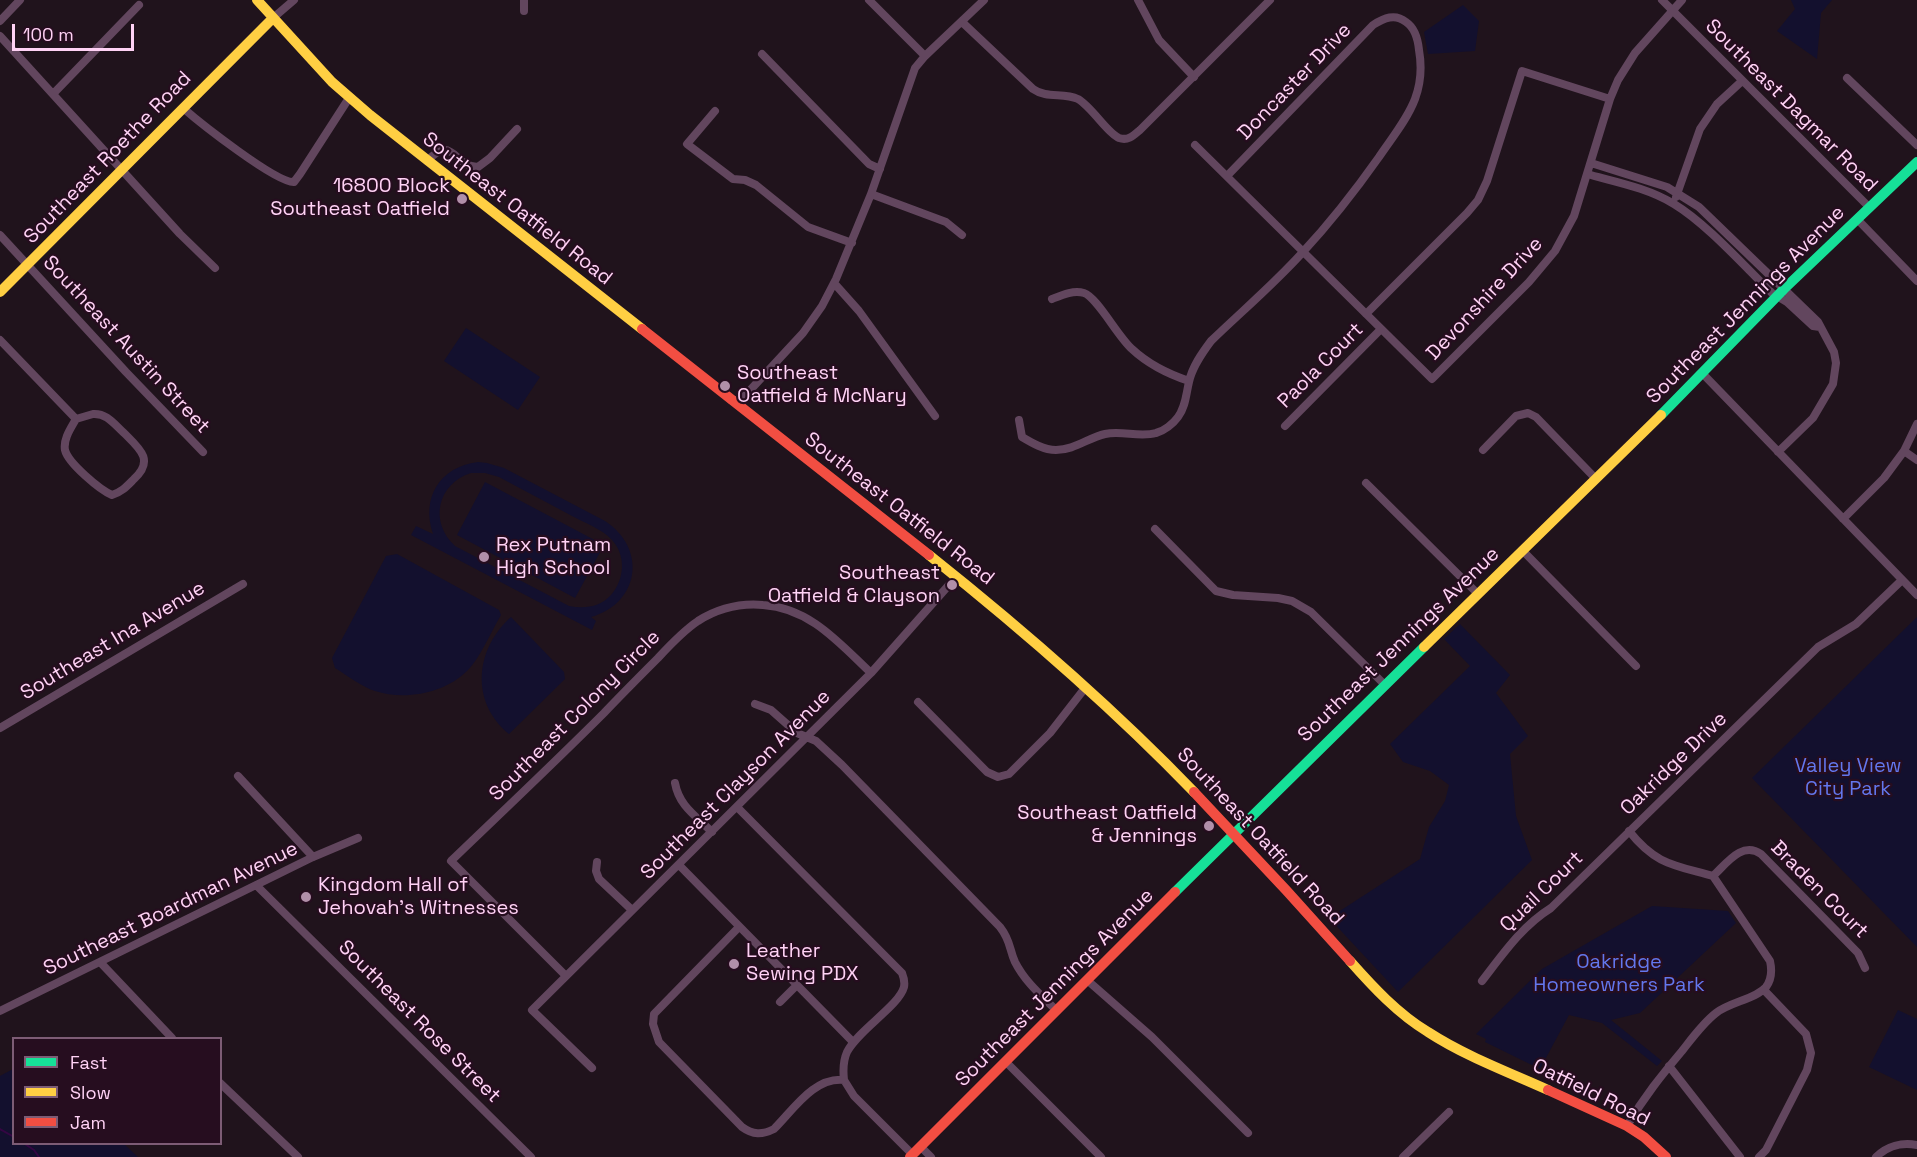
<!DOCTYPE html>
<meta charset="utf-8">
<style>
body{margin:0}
#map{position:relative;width:1917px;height:1157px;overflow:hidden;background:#20131c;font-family:"Space Grotesk",sans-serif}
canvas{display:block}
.legend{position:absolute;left:12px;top:1037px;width:210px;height:108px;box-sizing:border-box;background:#260d1f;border:2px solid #7d5c75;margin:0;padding:8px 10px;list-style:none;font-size:18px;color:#ffd2f5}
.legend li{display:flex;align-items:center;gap:12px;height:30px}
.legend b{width:30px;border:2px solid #7d5c75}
.scale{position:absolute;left:12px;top:24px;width:122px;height:27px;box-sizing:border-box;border:3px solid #ffd2f5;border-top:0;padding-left:8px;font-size:18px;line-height:21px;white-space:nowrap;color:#ffd2f5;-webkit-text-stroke:4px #260d1f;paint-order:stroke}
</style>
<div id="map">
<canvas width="1917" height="1157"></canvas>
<ul class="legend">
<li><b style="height:8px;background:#16e098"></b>Fast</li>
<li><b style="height:8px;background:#ffcf43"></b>Slow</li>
<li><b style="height:8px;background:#f24e42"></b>Jam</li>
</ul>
<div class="scale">100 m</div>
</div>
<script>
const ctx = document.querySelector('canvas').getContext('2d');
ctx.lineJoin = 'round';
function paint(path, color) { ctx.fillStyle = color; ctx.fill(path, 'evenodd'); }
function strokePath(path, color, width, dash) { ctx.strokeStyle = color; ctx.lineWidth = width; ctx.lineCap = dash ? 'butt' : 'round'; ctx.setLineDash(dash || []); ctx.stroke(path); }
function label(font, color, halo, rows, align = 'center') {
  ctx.font = font + ' "Space Grotesk",sans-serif'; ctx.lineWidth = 4.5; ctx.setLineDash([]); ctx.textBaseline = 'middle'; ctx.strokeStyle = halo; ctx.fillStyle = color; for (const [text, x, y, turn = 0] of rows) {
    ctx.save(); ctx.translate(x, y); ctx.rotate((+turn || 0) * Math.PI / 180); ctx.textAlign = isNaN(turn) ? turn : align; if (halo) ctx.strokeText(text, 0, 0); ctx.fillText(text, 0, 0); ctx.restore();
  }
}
paint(new Path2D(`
 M1791,0H1832L1821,13L1817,59L1777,31L1795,9Z
 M1463,5L1479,21L1475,51L1428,54L1424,32Z
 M466,328L540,377L518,410L444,361Z
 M478,462L487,463L504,468L605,521C648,549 639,604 591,617L596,621L592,630L411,535L416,526L433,534C421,498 439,467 478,462ZM471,473H485L499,477C523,490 548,503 572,516C585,523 602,529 612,540C626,555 625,579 611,595C600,607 585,609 569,606L455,546C429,522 437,484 471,473Z
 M485,482L604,545L575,598L457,535Z
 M397,554L499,610L501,615C492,630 479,660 467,671C445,693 405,701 375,691C362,687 348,676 335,668L332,658L386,556Z
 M511,617L564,672L565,679L509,734C470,702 475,649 511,617Z
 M1917,617V947L1752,778Z
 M1460,624L1510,675L1496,693L1528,736L1510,754L1516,816L1532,860L1398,992L1329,918L1420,859L1429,827L1445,801L1449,785L1430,771L1403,762L1390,744L1470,666L1444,639Z
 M1652,906L1728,911L1736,923L1640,1013L1611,1020L1662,1061L1657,1066L1602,1023L1569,1015L1540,1069L1485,1042L1486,1039L1476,1034L1542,969Z
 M1898,1010L1917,1019V1090L1869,1067Z
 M13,1069L14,1144H124L138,1157H0V1076Z`), '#13102e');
strokePath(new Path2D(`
 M0,1129L14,1137
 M25,1144L34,1150L39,1157`), '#340643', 2);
strokePath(new Path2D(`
 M524,0V11
 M869,0L925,56
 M1138,0L1159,40L1194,77
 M1662,0L1870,208
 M273,18L294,0
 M0,21L20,0
 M962,22L1033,89C1047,99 1063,92 1078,99C1092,107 1107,133 1119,138C1128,141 1133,136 1140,130L1270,0
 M0,36L180,234L215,268
 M762,54L869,164L880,169
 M1847,78L1917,145
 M53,94L139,5
 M183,108C199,122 276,183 294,182L300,174L349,98
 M715,111L687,144L733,179L745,180L756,185L808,227L852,243
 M1195,145L1432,379L1529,282L1555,251L1574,216L1610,99L1618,80L1635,53L1682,0
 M427,161C454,133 453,167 478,167L490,158L517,129
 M1591,163L1667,187L1699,207L1818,322L1834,352L1836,363L1833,384L1813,418L1778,452
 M1587,174C1616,182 1648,188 1674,204C1707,224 1744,266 1772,293L1787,302L1813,326L1820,327
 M871,194L946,222L962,235
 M1676,197L1700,129L1717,104L1742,81
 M1858,220L1917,281
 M0,235L126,372L203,452
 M834,283L859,311L935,416
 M1052,299C1062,295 1073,290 1084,293C1097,297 1118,337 1132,349C1148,364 1168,374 1189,381
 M1366,314L1467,213L1478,200L1487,181L1522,71L1610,99
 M0,340L76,419
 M1703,374L1917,595
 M731,400H741L803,333L822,306L836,279L871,194L915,68L925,56L984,0
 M93,414C107,413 114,424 124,433C139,448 155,460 134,479C127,486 122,492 112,495C100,490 68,463 65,450C63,439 71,428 76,419Z
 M1019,420L1022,437C1032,443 1044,450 1056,450C1074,450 1088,438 1105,434C1122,430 1139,438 1156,433C1164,431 1173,424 1178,417C1186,406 1186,394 1189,382C1192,367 1202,353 1211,341C1241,312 1274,284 1302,253C1330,223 1355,191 1379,157C1391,139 1407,120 1415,99C1421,83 1422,67 1419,50C1418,40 1415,28 1406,22C1395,13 1384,18 1373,25L1227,176
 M1285,426L1381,329
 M1483,450L1516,416L1528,413L1536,417L1596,479
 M1904,451L1917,460
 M1366,483L1478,594
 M1843,519L1884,478L1904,451L1917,424
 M1155,529L1216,591L1233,595L1278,598L1292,601L1311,612L1385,685
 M1522,550L1636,666
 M918,702L987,772L998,777L1009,774L1050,733L1085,688
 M755,704L771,710L797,733L816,741L842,765L1000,927C1011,941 1009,949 1015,962C1025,982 1042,996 1057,1011
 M0,728L243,584
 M238,776L313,857
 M675,783C679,806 696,816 712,832
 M737,807L902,973C904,978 905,982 904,987C899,1006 858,1030 847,1052C843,1061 843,1071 844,1080
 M597,862L596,871L599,879L632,910
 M679,865L853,1042
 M1713,876C1727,863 1742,841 1761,854L1858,953L1865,968
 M257,886L531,1157
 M739,927L654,1014L653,1024L659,1042L742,1127C753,1135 762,1135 774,1129C794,1109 814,1077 844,1080
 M100,962L172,1038
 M566,976L451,861C502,812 554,763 604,713C622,694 640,676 658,658C670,645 683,631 698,621C717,609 740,603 763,605C810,608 839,643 871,673
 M1087,980L1152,1037L1248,1133
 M1482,981C1503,954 1522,926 1551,908L1818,647L1856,624L1902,580
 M780,1002L797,985
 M0,1011L313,857L358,838
 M1006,1062L1101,1157
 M1669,1066L1740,1157
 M592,1068L532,1010L871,673L956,577
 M844,1080L854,1096L913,1155
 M220,1083L298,1157
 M1627,1126C1644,1097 1661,1076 1682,1051C1693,1037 1703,1023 1716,1013C1730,1002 1756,999 1766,987C1772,979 1772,970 1770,961L1713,876C1674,865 1656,865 1629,831
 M921,1147L931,1157
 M1403,1157L1449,1112
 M1759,1157L1766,1150L1807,1070L1811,1053L1806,1034L1764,990
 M1876,1157C1887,1146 1902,1142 1917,1145`), '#62465e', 8);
strokePath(new Path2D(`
 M1661,415L1784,289L1917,162
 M1175,892L1424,647`), '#16e098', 10);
strokePath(new Path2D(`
 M257,0L332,82L370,115L642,329
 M0,292L273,18
 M929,555C1022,629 1112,707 1194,792
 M1424,647L1661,415
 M1350,961C1373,987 1398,1014 1428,1032C1465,1056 1508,1072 1548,1090`), '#ffcf43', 10);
strokePath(new Path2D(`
 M642,329L929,555
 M1194,792L1286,890L1350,961
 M1548,1090L1627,1126L1644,1137L1666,1157
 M910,1157L1175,892`), '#f24e42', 10);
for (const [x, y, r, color] of [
 [462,199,6,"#b18fa9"],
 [725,386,6,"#b18fa9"],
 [484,557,6,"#b18fa9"],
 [952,585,6,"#b18fa9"],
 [1209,826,6,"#b18fa9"],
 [306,897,6,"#b18fa9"],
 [734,964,6,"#b18fa9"]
]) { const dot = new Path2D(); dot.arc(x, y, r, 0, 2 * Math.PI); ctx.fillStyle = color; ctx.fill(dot); strokePath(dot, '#260d1f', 2); }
label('20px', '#ffd2f5', '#260d1f', [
 ["Doncaster Drive",1295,82,-46],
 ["Southeast Dagmar Road",1791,106,45],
 ["Southeast Roethe Road",108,158,-46],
 ["Southeast Oatfield Road",517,209,38],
 ["Devonshire Drive",1485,299,-47],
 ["Southeast Jennings Avenue",1746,305,-45],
 ["Southeast Austin Street",126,345,47],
 ["Paola Court",1321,366,-45],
 ["Southeast Oatfield Road",899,509,38],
 ["Southeast Ina Avenue",113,641,-31],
 ["Southeast Jennings Avenue",1399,645,-44],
 ["Southeast Colony Circle",575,716,-45],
 ["Oakridge Drive",1674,764,-44],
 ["Southeast Clayson Avenue",736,785,-45],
 ["Southeast Oatfield Road",1260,837,47],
 ["Braden Court",1819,890,45],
 ["Quail Court",1542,892,-44],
 ["Southeast Boardman Avenue",171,909,-26],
 ["Southeast Jennings Avenue",1055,988,-45],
 ["Southeast Rose Street",419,1022,45],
 ["Oatfield Road",1591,1093,26]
]);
label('20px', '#ffd2f5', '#260d1f', [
 ["16800 Block",450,187,"right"],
 ["Southeast Oatfield",450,210,"right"],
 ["Southeast",737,374],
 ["Oatfield & McNary",737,397],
 ["Rex Putnam",496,546],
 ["High School",496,569],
 ["Southeast",940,574,"right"],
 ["Oatfield & Clayson",940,597,"right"],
 ["Southeast Oatfield",1197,814,"right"],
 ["& Jennings",1197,837,"right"],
 ["Kingdom Hall of",318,886],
 ["Jehovah’s Witnesses",318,909],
 ["Leather",746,952],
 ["Sewing PDX",746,975]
], 'left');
label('20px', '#6377ed', '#260d1f', [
 ["Valley View",1848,767],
 ["City Park",1848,790],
 ["Oakridge",1619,963],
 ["Homeowners Park",1619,986]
]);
</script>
